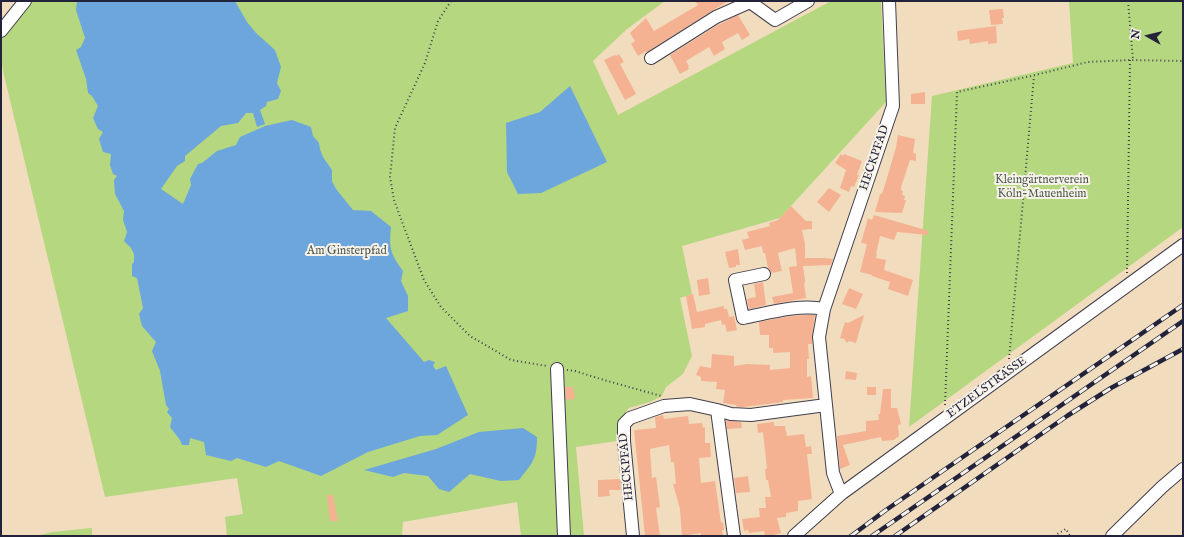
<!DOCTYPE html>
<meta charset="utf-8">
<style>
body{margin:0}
#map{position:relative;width:1184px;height:537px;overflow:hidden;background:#f1ddbd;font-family:"IM FELL English",serif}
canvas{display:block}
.frame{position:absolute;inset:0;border:2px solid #22223b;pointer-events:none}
.north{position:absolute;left:1128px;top:16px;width:40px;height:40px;-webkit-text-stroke:3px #f7f3e8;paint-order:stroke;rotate:278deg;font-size:11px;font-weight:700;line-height:16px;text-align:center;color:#22223b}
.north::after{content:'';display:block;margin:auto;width:14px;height:18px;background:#22223b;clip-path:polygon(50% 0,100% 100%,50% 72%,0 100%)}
</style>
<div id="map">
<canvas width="1184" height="537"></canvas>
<div class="frame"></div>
<div class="north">N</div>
</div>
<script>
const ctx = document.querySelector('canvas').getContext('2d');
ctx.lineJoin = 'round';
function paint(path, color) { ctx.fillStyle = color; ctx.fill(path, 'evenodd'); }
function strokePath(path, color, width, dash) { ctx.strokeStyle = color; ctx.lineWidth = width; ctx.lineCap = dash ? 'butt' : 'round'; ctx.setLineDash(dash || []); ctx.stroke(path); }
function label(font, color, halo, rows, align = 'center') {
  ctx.font = font + ' "IM FELL English",serif'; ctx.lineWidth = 4; ctx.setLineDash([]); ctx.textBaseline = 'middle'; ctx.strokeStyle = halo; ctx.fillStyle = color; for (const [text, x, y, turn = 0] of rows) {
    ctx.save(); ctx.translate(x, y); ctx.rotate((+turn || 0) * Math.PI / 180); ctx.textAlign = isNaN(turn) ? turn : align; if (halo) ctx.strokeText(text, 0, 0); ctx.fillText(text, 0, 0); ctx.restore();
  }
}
paint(new Path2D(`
 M28,1H665L627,29L593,61L618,115L831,1H881L886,102L780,218L682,246L692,294L680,298L692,356L683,374L666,387L662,396L650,402L629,408L619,421L616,436L617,441L576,447L584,536H521L517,502L403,522L402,536H227L225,517L243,514L237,478L105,497L4,75L1,58V34Z
 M1069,1H1183V227L909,427L932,96L1073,63Z
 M92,528V536H36L52,532Z`), '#b4d780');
paint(new Path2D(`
 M77,1H235L247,22L256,33L275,50L281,67L277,83L281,91L278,99L267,102L266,106L260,110L265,124L257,127L253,113H246L238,123L221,126L185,156V161L177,166L161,189L183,204L191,185L190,179L198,164L202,163L217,151L236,145L240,137L265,126L292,120L311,127L313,136L319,143L320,149L323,157L332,170V181L336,189L353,210L371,211L391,227C389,248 390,253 403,271L401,281L408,296V311L386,318L424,362L429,360L435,362L433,366L436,370L446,366L468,415L437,435L420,436L368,452L321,476L279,461L266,467L237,458L231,461L206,455L204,442L190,438L189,445H182L180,440L170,427L172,418L167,412L169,409L166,405L160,371L152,351L156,342L142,326L139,314L143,308L137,278L132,276V264L134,262V254L131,248L124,241L127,232L123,220L124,211L115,194L114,180L117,176L113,174L110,165L111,154L103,152L99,139L103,132L98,129L93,118L98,106L92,96L88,93L86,79L76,50L81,47L85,38L76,10Z
 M570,86L607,162L541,193L518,194L507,172L506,123L540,112Z
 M523,428L537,437C537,460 532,463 519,480L501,481L470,474L449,492L439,489L428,476L404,473L393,477L364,470L436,449L479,432Z`), '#6da6dc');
paint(new Path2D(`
 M695,1H728L647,52L646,51L638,56L631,44L635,41L630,33L646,18L654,31L698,5Z
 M1003,9L1004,18H1002L1003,24L991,25L989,10Z
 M738,15L750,35L742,40L738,33L722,42L725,49L714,56L709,47L686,61L689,66L688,67L689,69L680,74L670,55L718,25Z
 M996,26L997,43L988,44V41L970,44L969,39L958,41L957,31Z
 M619,54L624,62L620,64L636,94L625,100L604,60L615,55L616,56Z
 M925,92V104H911V94Z
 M898,135L915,139L913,153L916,154V161L910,160L901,187V190L903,191L902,195L905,196L904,200H906L902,213L875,212L880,194H882L887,178L896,147Z
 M841,154L843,156L844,154L862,161L857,175H859L854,187L851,186L849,192L840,188L846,170L835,163Z
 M829,188L841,195L829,212L817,202Z
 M791,206L806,221H812V229L802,230L805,244V258H825L833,259L831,265L803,266L805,280V283H804L806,298L774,304L772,297L793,293L789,267L797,266L795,248L778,253L782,271L771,273L768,268L765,253H763L762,246L745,250L742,240L749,238L747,232L770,226L769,223L778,220Z
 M874,215L929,231L928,235L897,232L894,240L880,236L876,254H877L876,258L886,260L884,270L913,280L908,296L888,289L890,282L872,276V275L860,272L867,244L861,243L868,218L872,220Z
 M738,249L740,265H736V267L729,268L725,252Z
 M708,278L710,294L699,296L697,280Z
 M763,282L766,305L749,309L747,299L756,297L754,284Z
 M849,288L863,294L856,309L842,304Z
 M693,294L697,312L724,306V309H727L729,317L734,316L737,330L727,332L725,324L722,325L721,320L705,324V327L692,329L686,296Z
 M804,315H815L812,336V344H808L809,359H807V377L811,376L813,398L783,400V402L744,407H737L736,405L723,403L725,390L716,389L717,382L701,381V377L696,375L700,366L711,368L712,354L734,356V366L747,364L770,365V370L790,368V352L773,353V348H769V335H760L759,322L785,317Z
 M864,315L856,343L849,341L847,343L844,339L840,338L845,322L848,323Z
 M846,371L857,373L856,380L845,379Z
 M565,387H573L575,399L566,400Z
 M867,387H876V395H867Z
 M883,389H891V408H897L901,424L898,425L899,436L894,440L882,441L881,437L843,445L850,465L840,469L837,436L866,431V421L879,420L878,414H880Z
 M663,415L664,419L688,416L689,424L702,423L703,428L705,427V443H710L711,457L699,458L701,483L715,481L721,523L723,522L724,530H722L723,536H701V533L682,536L680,509L673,484H676L674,462H671L669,445L650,449L652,478L656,477L660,507L656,508L660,536H645L634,430L656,428L655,417Z
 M726,420L741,422L742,428L727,429Z
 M774,422V426H785L787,436L804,434L806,447L811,446L812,454H807L812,499L798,501V511L786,513V517L777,518L781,533L770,536H765L764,531L749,533L748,530L744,531L742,519L760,517L759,508H766L765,497H771L768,480H766L765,469H767L763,432L758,433L757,424Z
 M748,476L750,492L736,493L734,478Z
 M620,479L621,490H609L610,496L598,497V480Z
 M327,495H333L338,521H330Z`), '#f4b292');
const minor = new Path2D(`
 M1,31L25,1
 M651,58L716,17L750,2L775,20L808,1
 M764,274L735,280L743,318C769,313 798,304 824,309
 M557,369L564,536
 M717,410L734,536
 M841,494L833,473L819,337L824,309L893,106L889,1
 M633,536L624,441V424L630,418L664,406L690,404L717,410L731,414L751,415L826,405
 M794,536L841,494L1183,245
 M1112,536L1162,487L1183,469`);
strokePath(minor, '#413e4e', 14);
strokePath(new Path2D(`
 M451,1L438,21L425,63L395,128L390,177L394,200L404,227L424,280L441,307L470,336L511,360L547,366
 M1128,1L1133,60
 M1127,273L1130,60
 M1009,359L1034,76
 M567,370L575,371L604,380L661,396
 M945,405L957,92L1031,76L1088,62L1130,60L1183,61
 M1054,536L1066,529L1070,536`), '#413e4e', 2, [1, 3]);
strokePath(minor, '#fff', 12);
const rail = new Path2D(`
 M851,536L886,510L1183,305
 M872,536L1183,321
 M895,536L1067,416L1111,388L1183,349`);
strokePath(rail, '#22223b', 4.5);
strokePath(rail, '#f7f3e8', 3, [9]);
label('12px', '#22223b', '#f7f3e8', [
 ["HECKPFAD",875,158,-71],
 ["ETZELSTRASSE",987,388,-36],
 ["HECKPFAD",627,467,-95]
]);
label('12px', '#4e5850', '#f7f3e8', [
 ["Kleingärtnerverein",1042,181],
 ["Köln-Mauenheim",1042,195],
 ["Am Ginsterpfad",347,252]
]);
</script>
